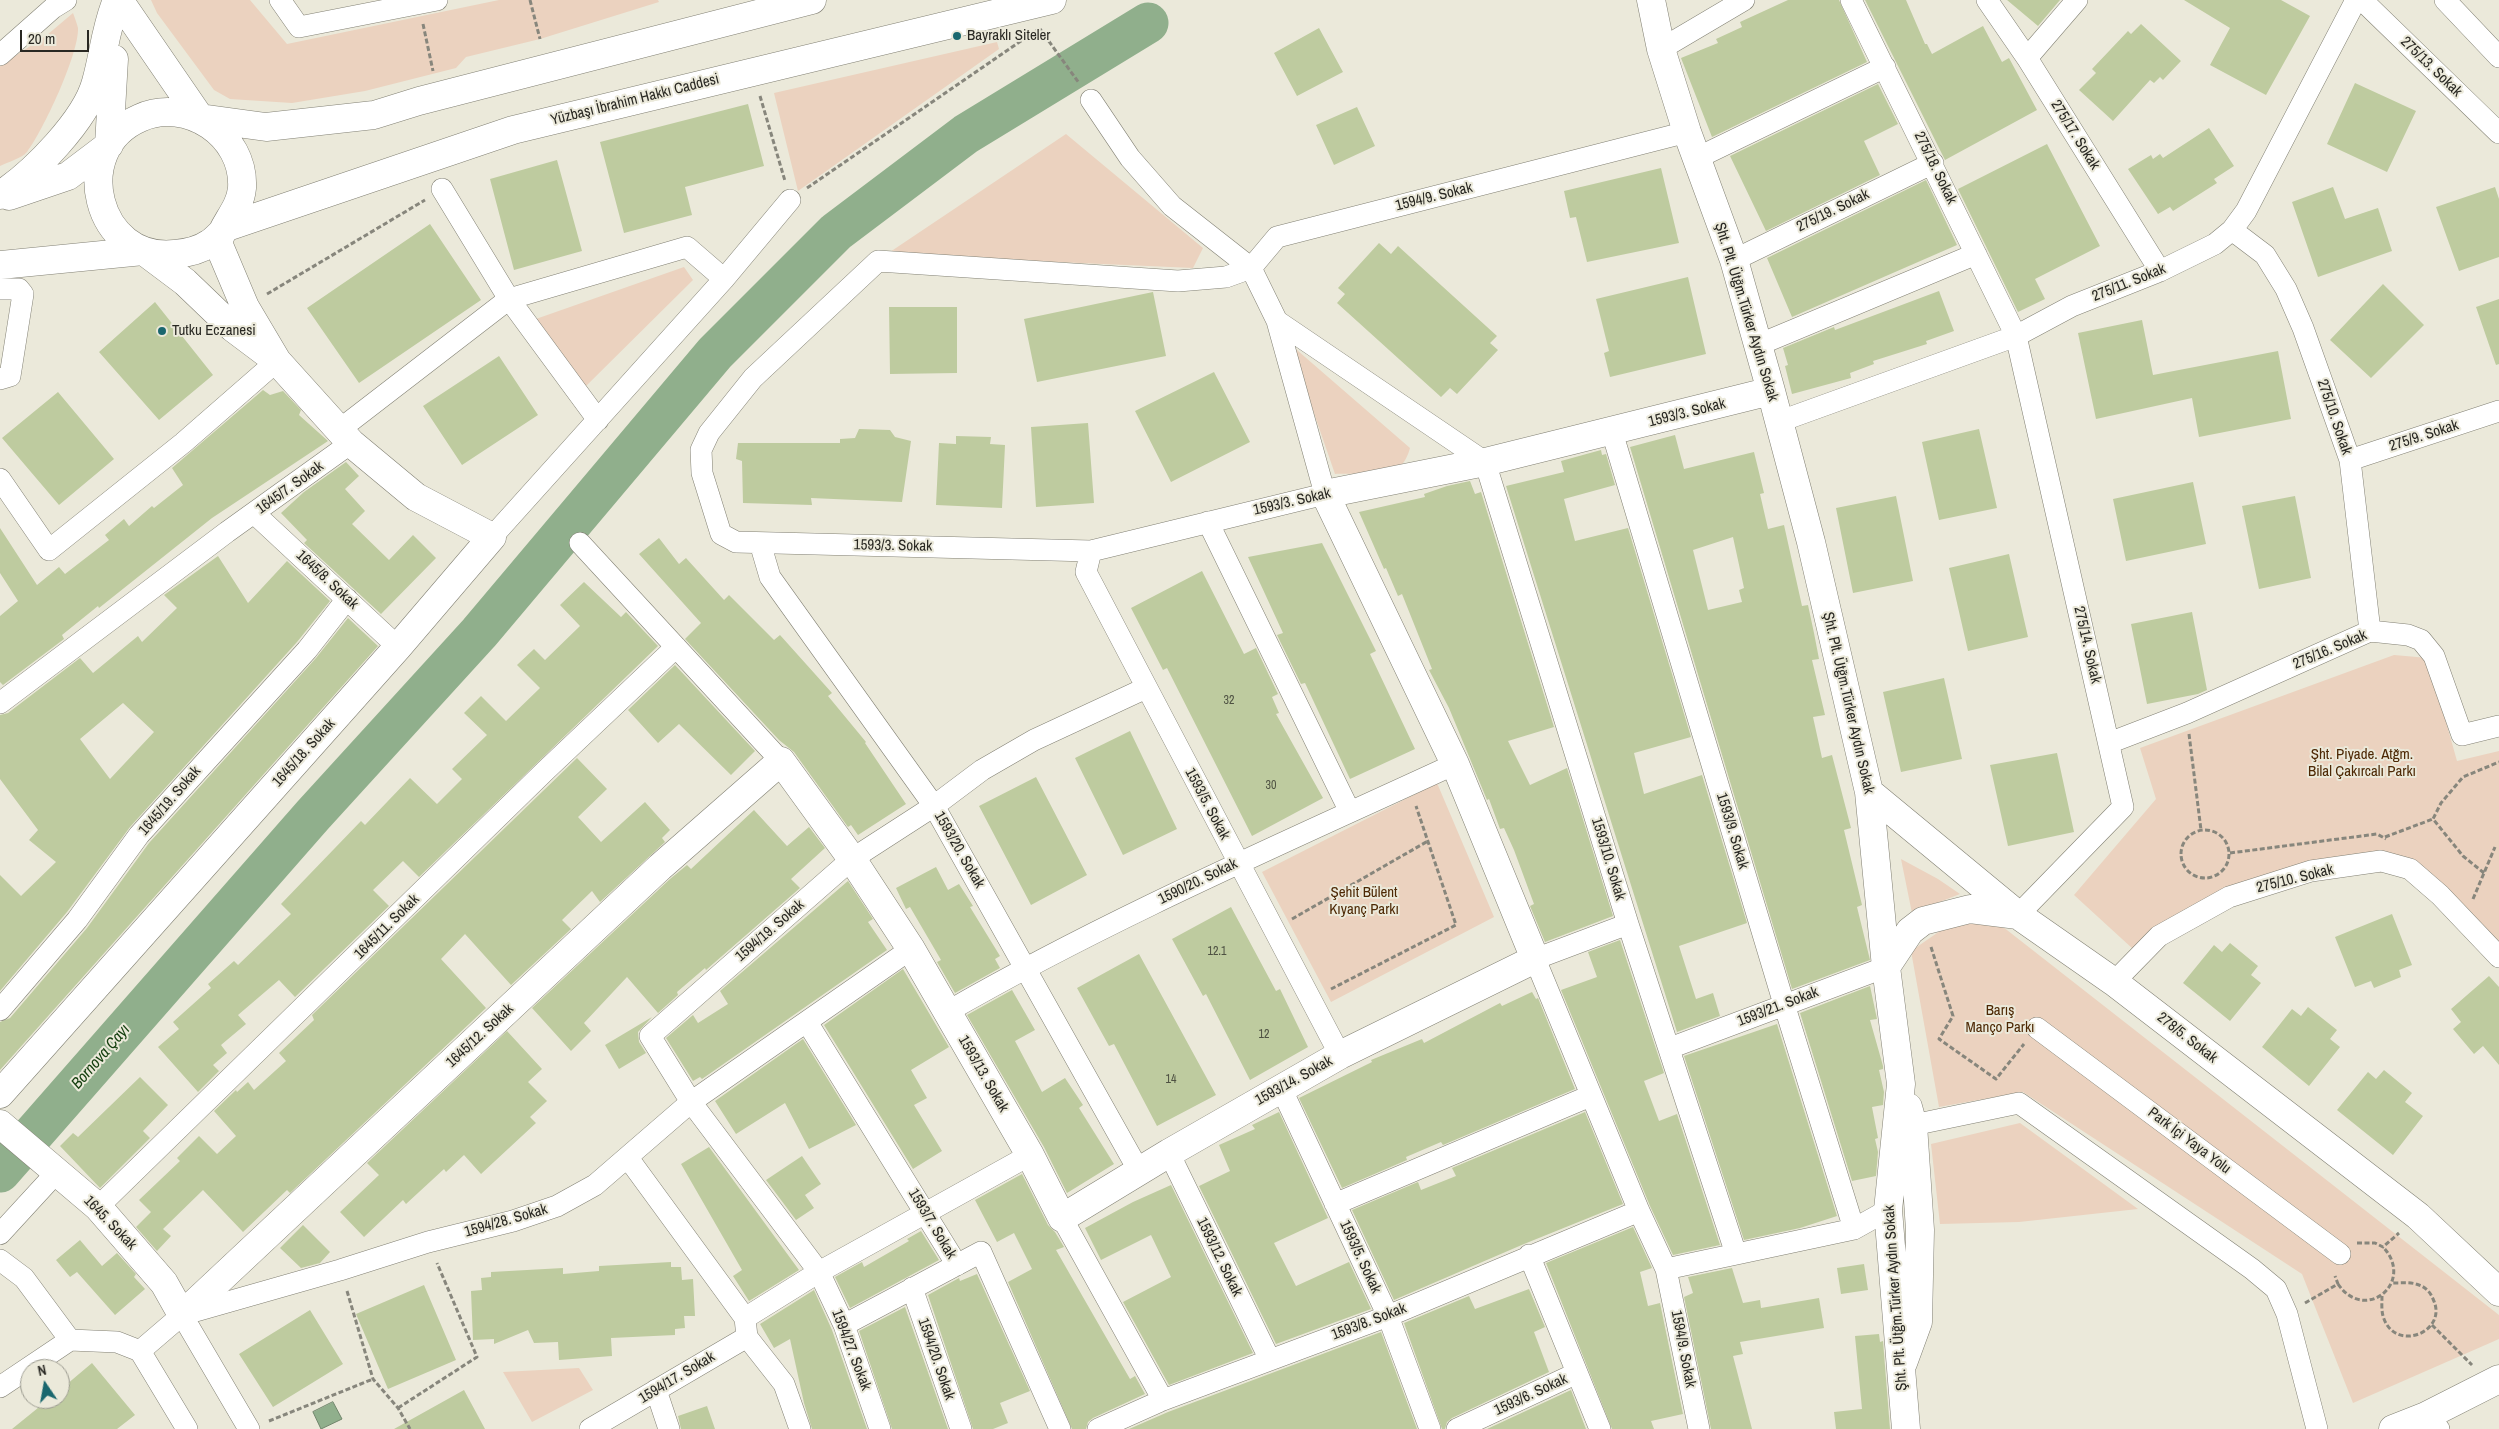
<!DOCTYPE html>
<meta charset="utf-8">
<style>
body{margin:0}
#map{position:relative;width:2499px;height:1429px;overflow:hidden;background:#ebe9da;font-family:"Archivo Narrow",sans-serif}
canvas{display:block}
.north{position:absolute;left:20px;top:1359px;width:50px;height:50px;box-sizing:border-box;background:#ebe9da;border:1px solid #9d9c91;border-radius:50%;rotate:348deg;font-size:14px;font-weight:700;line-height:20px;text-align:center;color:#292823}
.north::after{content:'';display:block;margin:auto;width:18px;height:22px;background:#1a676e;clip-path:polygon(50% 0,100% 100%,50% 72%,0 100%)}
.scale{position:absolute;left:20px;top:30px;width:69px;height:22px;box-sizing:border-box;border:2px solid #292823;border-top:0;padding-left:6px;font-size:15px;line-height:18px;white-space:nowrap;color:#292823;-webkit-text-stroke:4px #ebe9da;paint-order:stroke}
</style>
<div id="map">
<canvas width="2499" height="1429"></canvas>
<div class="north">N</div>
<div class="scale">20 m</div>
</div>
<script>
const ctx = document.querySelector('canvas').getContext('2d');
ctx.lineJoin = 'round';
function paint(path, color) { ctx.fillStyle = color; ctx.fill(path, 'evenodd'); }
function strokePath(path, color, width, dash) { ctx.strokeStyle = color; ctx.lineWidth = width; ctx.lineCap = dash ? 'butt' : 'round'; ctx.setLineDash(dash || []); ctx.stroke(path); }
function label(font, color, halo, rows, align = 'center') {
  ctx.font = font + ' "Archivo Narrow",sans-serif'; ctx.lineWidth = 4; ctx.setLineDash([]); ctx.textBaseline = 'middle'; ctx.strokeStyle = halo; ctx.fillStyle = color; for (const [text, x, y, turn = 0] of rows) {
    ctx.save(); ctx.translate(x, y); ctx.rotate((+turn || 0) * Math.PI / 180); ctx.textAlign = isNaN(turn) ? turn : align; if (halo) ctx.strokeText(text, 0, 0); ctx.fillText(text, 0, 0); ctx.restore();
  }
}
paint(new Path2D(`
 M151,0H250L287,44L499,0H658L659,2L540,39L466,57L456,68L365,91L292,103L230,99L214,90L157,13Z
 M73,13C75,18 77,24 78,28C79,54 43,131 27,152C22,158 8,162 0,166V66L47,35Z
 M997,42L999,49L798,191L774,93Z
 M1066,134L1203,248L1193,268L900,255L890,252Z
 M684,267L693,280L582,390L533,320Z
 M1290,344L1410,448C1408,455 1405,463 1398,468C1385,476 1350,473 1335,474Z
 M2394,655L2428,658L2457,761L2499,751V958L2414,874L2319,861L2133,949L2074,895L2156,799L2140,748Z
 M1437,783L1494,917L1331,1002L1262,872Z
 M1901,859L1938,879L1960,894L1932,905L1913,918Z
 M1975,920L1998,923L2499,1315V1339L2353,1403L2302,1274L2023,1092L1939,1107L1911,951L1940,931Z
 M2020,1123L2138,1209L2019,1222L1940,1224L1931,1144Z
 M579,1368L593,1390L532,1422L503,1372Z`), '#ebd2bf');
const water = new Path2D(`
 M333,1402L342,1419L321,1429L313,1412Z`);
paint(water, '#90af8c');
strokePath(water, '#71866c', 1);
strokePath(new Path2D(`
 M0,1172L313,815L479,633L715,353L836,232L966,134L1148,23`), '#90af8c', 41);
paint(new Path2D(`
 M1788,0H1839L1867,62L1712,137L1681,58L1718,43L1716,39L1742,27L1740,22Z
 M1865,0H1906L1925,44H1927L1932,54L1983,26L2002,62L2009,58L2037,110L1945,160Z
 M2007,0H2060L2038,26Z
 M2184,0H2281L2310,16L2266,95L2210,65L2230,28Z
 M2141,24L2181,61L2163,80L2160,77L2154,83L2150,80L2113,121L2079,90L2096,73L2092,69L2128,31L2131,34Z
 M1319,28L1343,72L1297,96L1274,53Z
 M2355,83L2416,111L2387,172L2327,144Z
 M1878,84L1898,124L1864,141L1880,175L1766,231L1730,156Z
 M748,104L764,166L685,187L692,215L624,233L600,142Z
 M1357,107L1375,146L1334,165L1316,125Z
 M2209,128L2234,166L2214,179L2217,183L2173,211L2170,207L2158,214L2128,169L2151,155L2153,159L2160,154L2163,158Z
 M2047,144L2100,246L2035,279L2045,299L2018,312L1958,189Z
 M557,160L582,251L514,270L490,179Z
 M1661,168L1679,243L1587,262L1576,217L1570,218L1564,191Z
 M1926,180L1957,245L1792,317L1767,258Z
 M2333,187L2345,219L2378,208L2392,251L2318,277L2292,202Z
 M2495,187L2499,199V257L2459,271L2436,207Z
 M430,224L481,300L359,383L307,308Z
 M1379,243L1391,254L1398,246L1497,336L1490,343L1498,350L1457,394L1450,388L1441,397L1337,303L1345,294L1338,288Z
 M1688,277L1706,354L1610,377L1604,353L1609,351L1596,299Z
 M2383,284L2424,325L2371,378L2330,340Z
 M1939,291L1954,331L1926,341L1927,344L1873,361L1874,364L1850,373L1851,378L1792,394L1785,366L1788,365L1783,348L1834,327L1835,330Z
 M1153,292L1166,356L1037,382L1024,319Z
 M2499,299V364L2496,365L2476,307Z
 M155,302L213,375L159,420L99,352Z
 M889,307H957V373L890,374Z
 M2142,320L2153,375L2278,351L2291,419L2199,437L2192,398L2096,419L2078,333Z
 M499,356L538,415L462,465L423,406Z
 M1214,372L1250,442L1171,482L1135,411Z
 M263,390L270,395L283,391L301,410L299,415L328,441L212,518L99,608L98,606L62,635L64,639L3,685L0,682V616L18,601L0,573V528L37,585L59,567L65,574L109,540L105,535L124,519L129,526L152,506L154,508L183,485L172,468Z
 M58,392L114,459L59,505L2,438Z
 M1088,423L1094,503L1036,507L1031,427Z
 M859,429L890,430L895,437L911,441L902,502L811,498L812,505L743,503L742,461L736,459L738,443H840V439L855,438Z
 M1979,429L1997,508L1939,520L1922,442Z
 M1675,435L1684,469L1754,452L1764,493L1760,494L1768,529L1784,525L1802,606L1808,605L1814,633L1819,659L1812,660L1825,715L1813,717L1822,758L1832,755L1851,828L1844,830L1862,905L1857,907L1870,960L1792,989L1630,447ZM1733,537L1744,588L1739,590L1742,602L1708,610L1693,550Z
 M956,436L991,437L990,444L1005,445L1002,508L936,505L939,443L956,444Z
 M1601,450L1602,455L1606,454L1615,485L1564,499L1575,541L1628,528L1691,737L1634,753L1644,794L1702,775L1747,923L1679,946L1696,999L1713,993L1720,1016L1677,1032L1506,486L1564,472L1561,461Z
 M346,462L359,476L345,489L365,511L352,524L389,560L413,535L436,558L381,614L304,543L307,540L281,513L304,492Z
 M1470,481L1475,494L1481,492L1554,727L1508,741L1530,785L1567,768L1613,916L1545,942L1530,906L1534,904L1514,850L1504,828L1500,829L1489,799L1487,800L1449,708L1429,670L1432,669L1402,594L1398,596L1386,568L1384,569L1359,512L1425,497L1424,494L1447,486Z
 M2193,482L2206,544L2126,561L2113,499Z
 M1896,496L1913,581L1853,593L1836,508Z
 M2295,496L2311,578L2259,589L2242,506Z
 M659,538L679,564L686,558L724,600L729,595L774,640L780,635L832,693L828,696L866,742L865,743L906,804L858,835L851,825L848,827L794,752L779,740L685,639L701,623L639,554Z
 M1322,543L1376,651L1370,654L1415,749L1350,779L1305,683L1301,684L1277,635L1283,633L1248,557Z
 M2009,554L2028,637L1968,651L1949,568Z
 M218,556L248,603L287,561L330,601L297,642L130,827L67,912L0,991V875L21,896L56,862L29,840L38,830L0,779V715L8,713L80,658L93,673L138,636L142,642L177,608L164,595ZM123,703L154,732L110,779L80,739Z
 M1202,571L1244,654L1256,648L1278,694L1272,697L1279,713L1276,714L1323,798L1252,836L1167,668L1163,670L1131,608Z
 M584,582L621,617L626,612L658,646L419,877L403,861L373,890L389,906L295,997L279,980L238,1015L246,1024L221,1045L227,1053L213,1065L219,1071L198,1092L158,1047L179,1029L173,1022L211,988L208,984L234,961L238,965L291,914L281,904L361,821L365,825L410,778L437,804L462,779L452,769L487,735L464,713L481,696L506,721L540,688L517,665L534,649L545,660L580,626L560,605Z
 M2192,612L2207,690L2198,694L2147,704L2131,624Z
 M348,618L378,646L0,1070V1022L10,1018L87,928L149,843L316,658Z
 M675,665L755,751L731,775L679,724L658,743L628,710Z
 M1944,678L1962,759L1901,772L1883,692Z
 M1130,731L1177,829L1123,855L1075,758Z
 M2057,753L2074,832L2008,846L1990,765Z
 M577,758L607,789L578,817L601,842L645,802L670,830L662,838L665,842L600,902L592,891L562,920L571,929L511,985L465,934L441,959L486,1008L290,1193L287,1190L243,1232L203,1190L163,1229L171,1236L157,1251L136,1227L151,1212L139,1200L180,1161L177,1158L199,1136L217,1154L236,1136L214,1111L236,1090L237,1092L248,1082L254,1090L286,1061L279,1053L314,1020L312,1015Z
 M1036,777L1087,875L1031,905L979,806Z
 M754,810L787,846L809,827L825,848L791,879L800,888L706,970L705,968L677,992L678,995L658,1013L627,977L584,1023L591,1031L571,1051L532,1008L670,879L687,865L691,869Z
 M936,867L948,890L959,884L973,906L970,907L1000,956L995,959L1000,968L955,993L937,962L941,960L910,907L906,909L896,888Z
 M848,881L873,919L868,922L887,950L702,1079L700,1077L693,1081L666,1038L693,1015L698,1023L728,1004L720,991Z
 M1231,907L1276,991L1280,989L1308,1047L1250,1080L1206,994L1203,996L1172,939Z
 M2392,914L2412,965L2399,970L2401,977L2374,988L2371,981L2355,987L2335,937Z
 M1620,940L1664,1073L1644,1081L1659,1121L1677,1114L1720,1245L1673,1255L1650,1206L1561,990L1597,977L1588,952Z
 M2230,943L2258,966L2251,975L2261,983L2230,1021L2183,983L2214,945L2222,952Z
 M1139,954L1216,1095L1157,1126L1114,1044L1109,1046L1077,988Z
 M903,969L949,1047L911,1070L927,1098L914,1105L942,1151L913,1169L824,1025Z
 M2489,976L2499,987V1065L2483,1046L2474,1054L2453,1029L2461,1022L2451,1009Z
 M1870,986L1877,1019L1870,1020L1883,1066V1069L1879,1070L1884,1092L1883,1105L1872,1107L1878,1138L1875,1139L1878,1152L1876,1176L1852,1181L1800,1013Z
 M1012,990L1035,1030L1015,1041L1042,1092L1065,1078L1083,1105L1079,1108L1114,1164L1067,1193L1044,1147L967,1015Z
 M1532,992L1536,999L1538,998L1575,1089L1443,1145L1441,1142L1406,1157L1407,1160L1342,1188L1299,1098L1372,1062L1371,1060L1422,1039L1424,1043L1500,1003L1502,1006Z
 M2308,1007L2337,1030L2330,1039L2340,1047L2309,1086L2262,1047L2292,1009L2301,1016Z
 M652,1017L638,1032L639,1042L646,1053L619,1069L605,1045Z
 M1777,1024L1837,1216L1800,1228L1744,1240L1684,1056Z
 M507,1031L542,1069L528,1082L547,1101L530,1117L536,1123L481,1174L464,1155L446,1172L444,1169L406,1204L403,1200L364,1237L340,1212L379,1175L367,1163Z
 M803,1039L856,1125L809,1149L785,1103L736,1134L715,1101Z
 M2384,1070L2412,1093L2405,1102L2423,1116L2393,1155L2337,1110L2368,1072L2376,1079Z
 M140,1077L168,1105L143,1131L150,1138L100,1188L60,1146L73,1133L78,1137Z
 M1279,1112L1328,1218L1274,1243L1296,1286L1349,1262L1371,1309L1276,1344L1199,1186L1230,1171L1219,1145L1255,1129L1252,1125Z
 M1585,1112L1623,1204L1524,1244L1394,1300L1352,1210L1418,1182L1421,1190L1456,1176L1452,1168Z
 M709,1147L799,1270L749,1301L733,1276L742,1270L681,1164Z
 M802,1156L821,1184L805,1195L814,1208L796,1220L766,1180Z
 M1022,1174L1048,1225L1055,1232L1064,1247L1056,1250L1130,1379L1135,1376L1145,1394L1093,1418L1088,1422L1086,1429H1072L1008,1282L1032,1269L1014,1233L997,1242L975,1200Z
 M1171,1185L1253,1353L1169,1385L1123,1302L1171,1277L1151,1235L1101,1260L1085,1228L1133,1202Z
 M303,1225L330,1252L320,1263L301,1268L280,1248Z
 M1633,1227L1652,1268L1640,1272L1648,1306L1660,1303L1683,1414L1651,1421L1654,1429H1612L1546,1263Z
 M921,1231L939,1260L850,1308L835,1277L862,1262L864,1267L909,1241L907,1239Z
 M80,1240L102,1266L117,1253L136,1274L134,1277L145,1289L115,1315L77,1272L70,1277L56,1260Z
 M671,1262V1267H681L682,1280L693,1279L695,1316H684L685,1328L675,1329V1335L611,1338L612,1356L559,1360L558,1342L534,1343L528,1330L494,1344V1339L473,1340L471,1291L482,1290L481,1278L491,1277V1272L563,1268V1274L599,1271V1266Z
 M1864,1264L1868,1290L1841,1294L1837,1268Z
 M1732,1268L1743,1303L1760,1300L1761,1308L1819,1298L1824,1328L1740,1342L1743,1354L1733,1356L1752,1429H1711L1684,1297L1693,1293L1688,1277Z
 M977,1274L1030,1391L1000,1403L1008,1423L993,1429H973L928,1295L959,1278L960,1281Z
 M424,1285L456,1360L388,1389L356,1314Z
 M1529,1289L1545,1327L1534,1332L1549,1372L1452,1418L1447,1422L1445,1429H1442L1404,1323L1469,1296L1475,1309Z
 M814,1290L832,1330L867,1429H812L804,1403L790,1339L774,1348L760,1324Z
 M905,1307L948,1429H892L859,1331Z
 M310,1310L343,1364L273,1407L239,1354Z
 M1381,1332L1417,1429H1129L1168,1412Z
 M1879,1334L1880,1342L1883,1341L1890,1429H1836L1834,1412L1862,1409L1855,1336Z
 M92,1363L135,1415L117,1429H12L49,1399H60V1390Z
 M464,1390L485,1429H394Z
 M1571,1390L1586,1429H1487Z
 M707,1406L715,1429H681L678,1416Z`), '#becb9f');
const street = new Path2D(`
 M280,0L299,27L437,0
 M1851,0L2016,336L2123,807L2018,915
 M1987,0L2027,58L2160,271
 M2362,0L2499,133
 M2445,0L2499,57
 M1661,49L1744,0
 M0,55L53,8L66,0
 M2027,58L2077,0
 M1091,100L1130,158L1172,206L1251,268
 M1697,158L1885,67
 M442,189L509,299L598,420
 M2232,230L2265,255L2286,289L2303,328L2350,460L2370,631
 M1734,260L1933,163
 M1251,268L1226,277L1178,281L878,261L753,378L709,433L701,450L702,473L721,534L736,542L1091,551L1325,494L1277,321L1485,462L1628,924L1736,1254
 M0,289H19L23,294L10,376L0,379
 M1277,321L1251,268L1277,237L1687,132
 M1758,345L1976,254
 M1778,422L2016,336L2072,306L2160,271L2215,244L2232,230L2246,211L2356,0
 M339,430L509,299L687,247L724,279
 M1612,432L1784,1004L1854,1229
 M2350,460L2499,411
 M0,479L49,550L183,443L277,361
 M255,514L398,647
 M1208,522L1350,812
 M492,537L724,279L790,200
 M580,543L781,761
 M760,543L770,577L934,806L1139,1171
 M1091,551L1086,572L1340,1055
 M0,703L227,532L351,443
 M2109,743L2187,713L2370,631L2408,635L2421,640L2434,656L2462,735L2499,726
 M1628,924L1535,959L1639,1211L1666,1269L1854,1229L1888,1210
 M2114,982L2159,936L2229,897L2311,871L2381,861L2410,869L2440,895L2499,957
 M0,1010L77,920L139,835L307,650L347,599
 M947,1012C1110,918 1284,843 1455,764
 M807,1022L957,1265
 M2037,1028L2340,1254
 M1670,1048L1886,967
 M1281,1088L1388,1316L1430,1429
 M1913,1125L2019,1103L2252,1269L2276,1289L2287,1314L2317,1429
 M1169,1153L1270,1360
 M628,1158L745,1318
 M1335,1204L1590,1096
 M98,1207L545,771L676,647
 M1062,1218L1163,1400
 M0,1234L56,1173
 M1529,1255L1600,1429
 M0,1260L24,1278L70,1340L117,1342L140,1351L187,1429
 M1666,1269L1699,1429
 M912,1288L961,1429
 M182,1315L249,1429
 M745,1318L819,1272L1030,1155
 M844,1325L981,1252L1060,1429
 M747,1337L784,1384L800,1429
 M140,1351L182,1315L340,1270L428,1242L513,1221L557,1206L595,1185L691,1102L911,949
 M0,1387L70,1340
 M656,1390L669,1429
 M2426,1416L2439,1429
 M590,1429L747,1337L745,1318
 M880,1429L844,1325L819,1272L691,1102L650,1036L852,859L934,806L982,770L1034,740L1146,688
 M1098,1429L1163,1400L1388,1316L1639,1211
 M1457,1429L1577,1373`);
const secondary = new Path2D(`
 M119,0L200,118
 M1651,0L1661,49L1687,132L1734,260L1771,391L1811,542L1869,792L1886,967L1901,1084L1888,1210L1906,1429
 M200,118L266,127L374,115L419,101L812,0
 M109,145L114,59
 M0,195C33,174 86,120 96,82C104,54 105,29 117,0
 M9,196L68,176L109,145
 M0,265L143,251
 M277,361L245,307L218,243C223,223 240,210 242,188C245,135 187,97 140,118C68,149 96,263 175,254C187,253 200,250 210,243C216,239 222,232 227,227L513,130L1052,0
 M1869,792L2018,915L2114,982L2418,1216L2499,1292
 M1886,967L1910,931L1923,921L1970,909L2018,915
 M0,1094L398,647L492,537L416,497L351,443L277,361L233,328L185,282L145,252
 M0,1124L98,1207L164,1283L182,1315L660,867L781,761L852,859L911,949L1030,1155L1062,1218L1169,1153L1340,1055L1535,959L1455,764L1325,494L1485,462L1771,391
 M1903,1363L1918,1322L1920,1230L1913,1125L1908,1107
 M2393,1429L2426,1416L2499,1379`);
strokePath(street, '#828074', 22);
strokePath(secondary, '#828074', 29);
strokePath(new Path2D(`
 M530,0L540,39
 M423,24L433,71
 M1040,29L1079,83
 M760,96L785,181
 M807,188L1037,30
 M267,294L425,200
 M2189,734L2201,830
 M2181 854a24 24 0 1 1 48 0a24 24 0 1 1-48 0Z
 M2385,837L2433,819
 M2230,853L2377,834L2386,839
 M2484,873L2463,856L2433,819L2441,803L2463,777L2499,762
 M2473,899L2495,847
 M1292,919L1428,841
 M1931,947L1953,1016L1939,1039L1996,1079L2024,1044
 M1331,989L1456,925L1416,806
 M2357,1243H2375L2383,1247L2399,1233
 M2338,1284C2365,1324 2416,1282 2383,1247
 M347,1291L373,1379L398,1408L410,1429
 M2382,1296C2382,1303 2381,1312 2384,1319C2397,1353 2449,1331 2433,1299C2430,1291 2424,1286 2416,1284C2409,1282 2400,1283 2392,1283
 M2305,1303L2338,1284L2335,1276
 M2432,1325L2472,1365
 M398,1408L477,1357L437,1263
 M269,1421L373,1379`), '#87867c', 3, [5, 2.5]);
strokePath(street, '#fff', 21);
strokePath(secondary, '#fff', 28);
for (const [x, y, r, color] of [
 [957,36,5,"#1a676e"],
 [162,331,5,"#1a676e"]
]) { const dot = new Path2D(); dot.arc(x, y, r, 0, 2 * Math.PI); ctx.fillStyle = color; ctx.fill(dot); strokePath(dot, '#ebe9da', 2); }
label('12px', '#4e5142', null, [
 ["32",1229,701],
 ["30",1271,786],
 ["12.1",1217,952],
 ["12",1264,1035],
 ["14",1171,1080]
]);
label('15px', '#292823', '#ebe9da', [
 ["Bayraklı Siteler",967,36],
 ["Tutku Eczanesi",172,331]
], 'left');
label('15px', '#292823', '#ebe9da', [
 ["275/13. Sokak",2431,67,44],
 ["Yüzbaşı İbrahim Hakkı Caddesi",635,100,-14],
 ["275/17. Sokak",2075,135,58],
 ["275/18. Sokak",1935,168,64],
 ["1594/9. Sokak",1434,197,-14],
 ["275/19. Sokak",1833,211,-26],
 ["275/11. Sokak",2129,283,-22],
 ["Şht. Plt. Ütğm.Türker Aydın Sokak",1746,312,73],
 ["1593/3. Sokak",1687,413,-14],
 ["275/10. Sokak",2334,417,71],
 ["275/9. Sokak",2424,436,-18],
 ["1645/7. Sokak",290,488,-36],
 ["1593/3. Sokak",1292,502,-13],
 ["1593/3. Sokak",893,546,1],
 ["1645/8. Sokak",327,580,43],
 ["275/14. Sokak",2087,645,77],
 ["275/16. Sokak",2330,650,-23],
 ["Şht. Plt. Ütğm.Türker Aydın Sokak",1848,703,77],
 ["1645/18. Sokak",304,753,-48],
 ["1645/19. Sokak",170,801,-49],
 ["1593/5. Sokak",1207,804,62],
 ["1593/9. Sokak",1732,831,73],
 ["1593/20. Sokak",959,850,60],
 ["1593/10. Sokak",1608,859,73],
 ["275/10. Sokak",2295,879,-14],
 ["1590/20. Sokak",1198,882,-26],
 ["1645/11. Sokak",387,927,-45],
 ["1594/19. Sokak",770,931,-41],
 ["1593/21. Sokak",1778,1007,-21],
 ["1645/12. Sokak",480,1036,-43],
 ["278/5. Sokak",2187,1038,38],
 ["1593/13. Sokak",983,1074,60],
 ["1593/14. Sokak",1294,1081,-29],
 ["Park İçi Yaya Yolu",2189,1141,37],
 ["1594/28. Sokak",506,1221,-16],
 ["1645. Sokak",110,1223,46],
 ["1593/7. Sokak",932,1224,59],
 ["1593/12. Sokak",1219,1257,64],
 ["1593/5. Sokak",1360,1257,65],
 ["Şht. Plt. Ütğm.Türker Aydın Sokak",1896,1298,-94],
 ["1593/8. Sokak",1369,1322,-21],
 ["1594/9. Sokak",1683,1349,79],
 ["1594/27. Sokak",851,1350,69],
 ["1594/20. Sokak",936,1359,71],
 ["1594/17. Sokak",677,1378,-31],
 ["1593/6. Sokak",1531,1395,-25]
]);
label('15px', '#4d2804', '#ebe9da', [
 ["Şht. Piyade. Atğm.",2362,755],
 ["Bilal Çakırcalı Parkı",2362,772],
 ["Şehit Bülent",1364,893],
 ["Kıyanç Parkı",1364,910],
 ["Barış",2000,1011],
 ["Manço Parkı",2000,1028]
]);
label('italic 16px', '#154010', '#ebe9da', [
 ["Bornova Çayı",101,1057,-49]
]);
</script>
